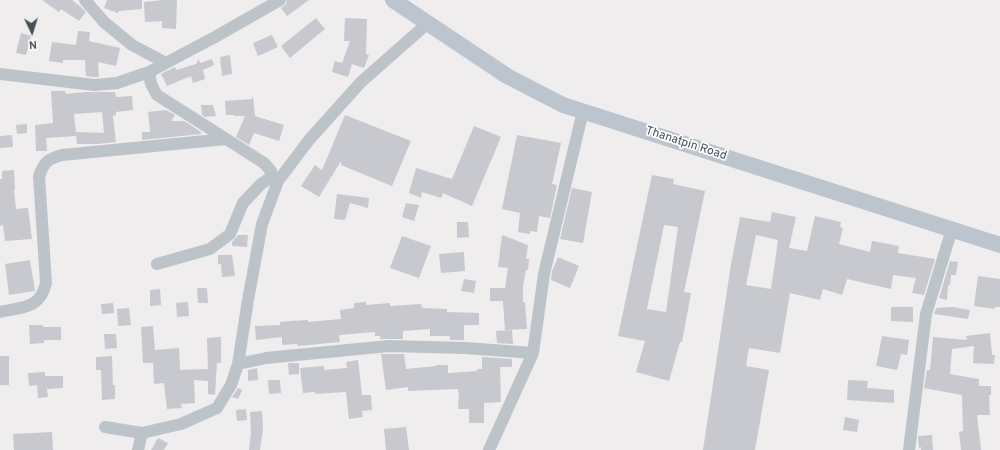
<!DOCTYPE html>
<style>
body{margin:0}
#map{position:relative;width:1000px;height:450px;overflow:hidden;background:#efeded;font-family:Overpass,sans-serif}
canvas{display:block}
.north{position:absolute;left:12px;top:12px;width:40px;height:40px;-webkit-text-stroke:3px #fff;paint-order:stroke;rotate:176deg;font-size:11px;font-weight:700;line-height:16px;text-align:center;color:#475058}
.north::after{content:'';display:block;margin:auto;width:14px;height:18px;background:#475058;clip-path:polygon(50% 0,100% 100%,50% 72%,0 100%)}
</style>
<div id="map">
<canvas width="1000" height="450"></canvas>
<div class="north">N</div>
</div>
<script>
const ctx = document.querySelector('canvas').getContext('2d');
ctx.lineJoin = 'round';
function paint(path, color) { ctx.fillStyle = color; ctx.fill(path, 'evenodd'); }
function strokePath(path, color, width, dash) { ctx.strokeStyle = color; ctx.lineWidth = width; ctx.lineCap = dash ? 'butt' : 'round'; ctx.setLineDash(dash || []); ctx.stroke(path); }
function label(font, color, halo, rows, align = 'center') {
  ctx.font = font + ' Overpass,sans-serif'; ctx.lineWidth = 3.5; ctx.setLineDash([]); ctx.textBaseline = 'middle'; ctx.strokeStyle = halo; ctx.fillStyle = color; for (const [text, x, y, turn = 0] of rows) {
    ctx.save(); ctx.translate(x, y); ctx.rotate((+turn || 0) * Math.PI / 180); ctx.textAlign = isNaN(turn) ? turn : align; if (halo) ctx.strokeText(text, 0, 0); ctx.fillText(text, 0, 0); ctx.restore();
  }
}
paint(new Path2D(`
 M42,0H72L80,6L86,12L79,21L61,9L59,12Z
 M107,0H142V9L119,11L118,13L104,8Z
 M163,0H177L176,29L162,28V21L145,22L144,2Z
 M287,0H309L287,16L281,8L286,4Z
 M316,18L325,29L290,58L281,46Z
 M345,18L367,19L366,54L369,55L364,68L352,64L348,77L332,72L335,61L342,63L350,41H344Z
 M78,31L90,32L89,41L120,48L116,66L98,62L99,77H94L86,76L85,60H63V63L49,61L52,42L76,45Z
 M21,33L31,36L26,55L16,53Z
 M272,35L278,47L258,56L253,43Z
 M230,55L232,74L222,76L220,57Z
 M199,59L200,63L212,59L214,65L203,70L205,79L193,83L191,76L167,86L161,74L175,67L176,70L196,64Z
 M51,91H65L66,94L86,92H115L116,97L132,96L133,110L116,112V115L113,116L116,142L97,144H77L76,136L46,138L47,151H36L35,125L53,123ZM102,112L104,133L76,132L74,114Z
 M253,96L255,116L284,125L279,141L254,133L249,145L236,137L245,116H235L234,115H226L225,101L252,99Z
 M201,105H213L216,116L205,117L202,115Z
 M166,110L175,115L171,121H184L201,132V134L142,140V132H150L148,112Z
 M345,115L411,141L392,186L341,165V161L319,197L301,186L315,165L322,170Z
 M27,124V133L17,134L16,125Z
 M474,126L501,137L472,206L443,193L441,198L422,192L421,198L409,193L416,168L452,179Z
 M12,135L13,147L0,148V136Z
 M517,135L561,143L552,184L557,185L550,218L539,216L537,232L530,231V234L518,232L520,213L502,209Z
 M14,170L15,190H14L16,209L28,208L32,239L5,241L3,225L0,226V179H2V171Z
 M652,175L674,179L673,184L705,191L684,292L691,293L682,342H680L669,381L636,372L645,341L618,336ZM664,225L678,227L666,312L647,309Z
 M572,188L592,192L583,243L560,239Z
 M337,194L369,198L368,208L350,203L345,220L334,219Z
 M406,203L419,205L414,221L402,217Z
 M772,212L796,217L789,248L807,251L815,216L841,222L840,227L843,228L839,244L870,252L872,241L899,246L898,253L935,259L924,295L912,293L916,278L893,275L891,289L847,279L842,295L823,289L820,300L790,293L780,353L749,348L746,366L769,370L755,450H703L731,264L740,217L770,222ZM756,235L778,240L771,289L746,285Z
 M457,222H468L469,237L457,238Z
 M238,235H248L247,247L232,246V242Z
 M502,235L528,245L526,259H529L528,270H526L523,286V302H525L527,329L505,330L503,301H490V288H505L508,268L498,267Z
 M402,236L431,246L419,278L390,268Z
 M464,252L465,271L441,273L439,254Z
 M218,255H232L235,276L222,277L221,264H218Z
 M558,257L579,266L570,288L551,280L552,271Z
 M30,260L35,291L9,295L5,264Z
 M950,261L958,262L956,275H951L950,285H948L947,300L939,298Z
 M978,276L1000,279V307H995L994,309L974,306Z
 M464,279L476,281L474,293L461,291Z
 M197,288H207L208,303H198Z
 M160,289L161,305L150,306V290Z
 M188,302L189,316L177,317L176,303Z
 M366,302V305L390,303V306L421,304L422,308L447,309V312L479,313V325H464V340H450V336H430V329L403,331V339H380V336H375V332L339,335L340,342L298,346L297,344L282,345V337L256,340L255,326L280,325V322L291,321L308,320V322L341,319L340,310L354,308V303Z
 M113,303L114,313L102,314L101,304Z
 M891,307H913V322L891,321Z
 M953,307L970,310L968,319L934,314L936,308Z
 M129,308L131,325L118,326L117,309Z
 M29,325H43V327H61V340H44V343L30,344Z
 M153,326L155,350L179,348L180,370L208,369L207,338L221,337V363H217L215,395L208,394V381L194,380L195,403L181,404L182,408L167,409L164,383L154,384L153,363H143L141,327Z
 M512,330L513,344L497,343L496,331Z
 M990,333L992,355H995L994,364L973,363L974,346L952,349L950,374L979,379V386H991V395H989L990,415H977L981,450H961L959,432L963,431L962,395L924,388L927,370H930L933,337L967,340L966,336Z
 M104,334H116L117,348L105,349Z
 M882,336L909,340L907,355L901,354L897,370L876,366Z
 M381,354H404L406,369L436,366V365H448V373L477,371V369H482V357L512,359V367H500L501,402L484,403V423H469V409H458L459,392H458V389L408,391V387L386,390Z
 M0,356H9V385H0Z
 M112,356L113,385H115V399L102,400L101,370H96V357Z
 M358,360L362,395H371L372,410L362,411L363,417L349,419L346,392L315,394V392L303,393L300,368L324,366V370L347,368L346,362Z
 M288,363H299V374L289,375Z
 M257,368L258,380L248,381V370Z
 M45,372V376H63V388L47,389L48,397L38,398L37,385L29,386L28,373Z
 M268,380H280L281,393L269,394Z
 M848,380L868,381L867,388L894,390V403L847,400Z
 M238,388L242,390L238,399L232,397Z
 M246,409L247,420L237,421L236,410Z
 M262,411L263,429L260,450H249L251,432L250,412Z
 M845,417L859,420L857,432L843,430Z
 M406,427L409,450H386L384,429Z
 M52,432L53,450H14L13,434Z
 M932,435L933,450H921V447L919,448L918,436Z
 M158,438L168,443L164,450H151Z`), '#c7c9cf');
strokePath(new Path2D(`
 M85,0L104,22L132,45L166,63
 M149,72L151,84L157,95L264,163L271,171L270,178L261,184L243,203L230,234L210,249L157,264
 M0,74L94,85L117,83L149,72L215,37L280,0
 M0,312C23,307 40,309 46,283L39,176C44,162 48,159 62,155L226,139
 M238,364L266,358L389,346L465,348L533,353
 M105,427L142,433L181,424L217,408L231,385L238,364L248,300L262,224L278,181L309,140L361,82L428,23
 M138,450L142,433
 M489,450L533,353L544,274L583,111
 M909,450L926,314L952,229`), '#bcc4ca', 12);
strokePath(new Path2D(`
 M393,0L507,76L563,105L1000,245`), '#bcc5ce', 16);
label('12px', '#475058', '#fff', [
 ["Thanatpin Road",686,144,18]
]);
</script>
